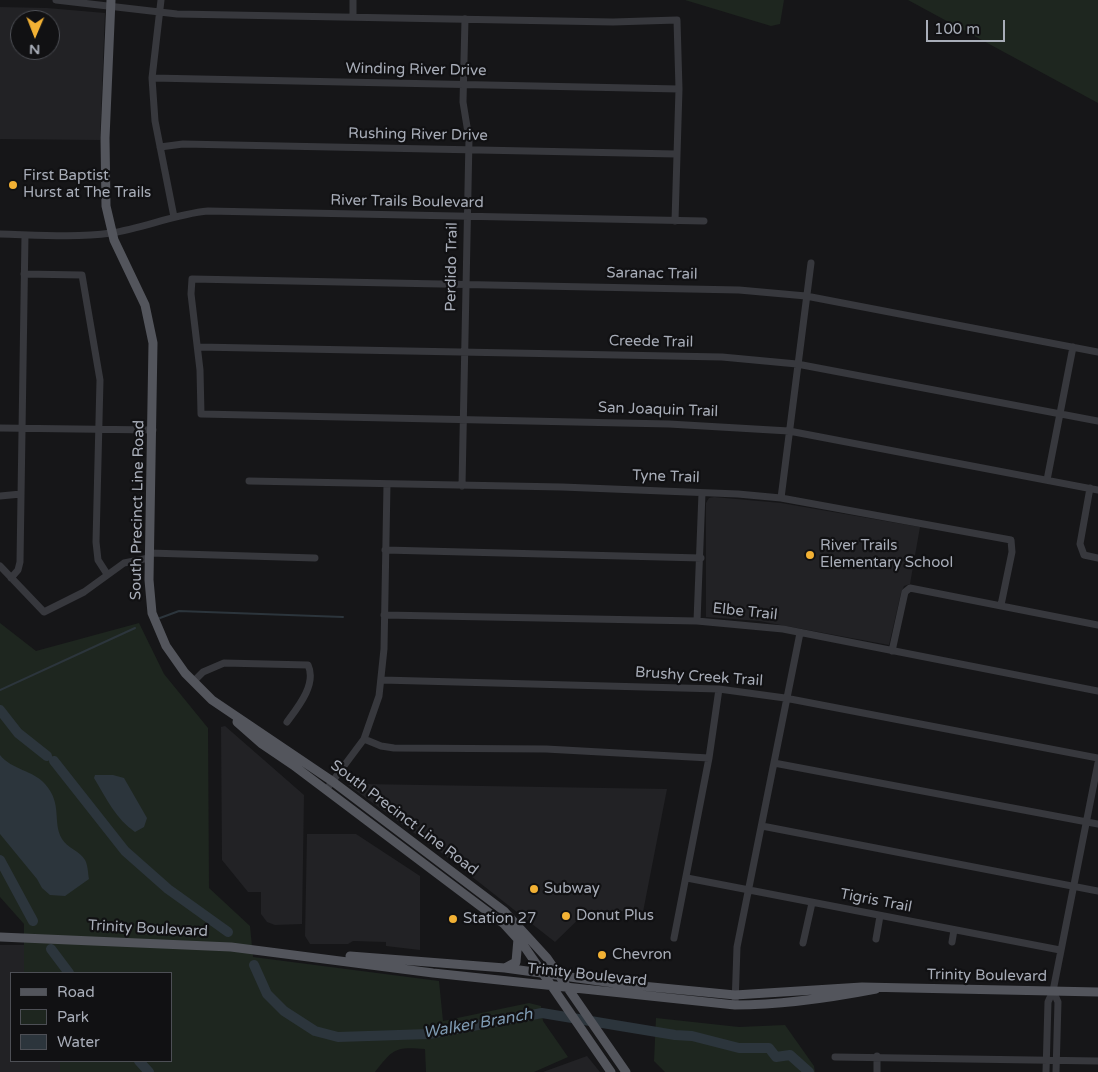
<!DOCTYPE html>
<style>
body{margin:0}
#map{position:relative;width:1098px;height:1072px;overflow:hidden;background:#161618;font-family:"Varela Round",sans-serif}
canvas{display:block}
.legend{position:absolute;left:10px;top:972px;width:162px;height:90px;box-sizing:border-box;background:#111113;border:1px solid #4d4f55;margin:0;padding:6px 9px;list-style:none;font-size:15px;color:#a8adb8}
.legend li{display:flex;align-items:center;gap:10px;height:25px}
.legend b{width:25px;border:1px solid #4d4f55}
.north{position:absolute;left:10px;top:10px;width:50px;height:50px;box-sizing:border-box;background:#111113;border:1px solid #4d4f55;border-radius:50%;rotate:181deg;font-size:14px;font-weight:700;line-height:20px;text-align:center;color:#a8adb8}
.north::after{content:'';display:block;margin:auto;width:18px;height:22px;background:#f2b134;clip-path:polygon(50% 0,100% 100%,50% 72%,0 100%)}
.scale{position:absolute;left:926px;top:20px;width:79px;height:22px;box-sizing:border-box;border:2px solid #a8adb8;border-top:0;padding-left:6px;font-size:15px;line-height:18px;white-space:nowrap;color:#a8adb8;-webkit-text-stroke:4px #111113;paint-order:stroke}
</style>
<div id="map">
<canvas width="1098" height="1072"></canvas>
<ul class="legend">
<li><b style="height:6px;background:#53555c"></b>Road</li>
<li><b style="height:14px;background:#1e261f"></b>Park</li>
<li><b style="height:14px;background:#2c353c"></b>Water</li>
</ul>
<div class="north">N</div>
<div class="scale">100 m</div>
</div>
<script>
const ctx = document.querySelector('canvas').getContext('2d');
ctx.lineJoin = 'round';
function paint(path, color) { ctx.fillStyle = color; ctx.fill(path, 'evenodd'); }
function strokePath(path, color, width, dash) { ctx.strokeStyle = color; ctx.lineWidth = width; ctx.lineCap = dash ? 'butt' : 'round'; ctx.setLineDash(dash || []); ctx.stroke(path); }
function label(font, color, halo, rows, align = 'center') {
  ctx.font = font + ' "Varela Round",sans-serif'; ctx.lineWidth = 4.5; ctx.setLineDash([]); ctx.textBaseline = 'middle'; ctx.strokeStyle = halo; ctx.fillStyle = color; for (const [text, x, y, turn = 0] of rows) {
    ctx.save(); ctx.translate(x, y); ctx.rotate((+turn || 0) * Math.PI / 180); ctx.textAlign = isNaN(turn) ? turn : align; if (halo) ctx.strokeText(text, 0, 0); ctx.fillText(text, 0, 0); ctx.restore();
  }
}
paint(new Path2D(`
 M0,7L47,8L105,13L100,140L0,139ZM20,20H50V50H20Z
 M714,497L781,503L920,527L910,584L904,586L901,593L889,645L759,621L706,617V503L709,498Z
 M225,726L304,795L302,924L275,925L267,922L261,914V892H248L222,860L221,727Z
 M362,784L667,789L643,912L588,910L555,942L443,854L348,785Z
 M307,834H356L420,876V950L386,946V942L353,941L348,944H310L305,936Z
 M0,945H24V973H11V1061H60V1072H0Z
 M587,1056L600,1072H543Z`), '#222225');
paint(new Path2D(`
 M685,0H784L780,24L771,26Z
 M908,0H1098V103Z
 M0,623L36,651L139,623L164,674L208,728L209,888L250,926L253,957L439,981L443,1021L529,1003L541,1006L543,1021L568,1057L534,1072H426L425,1049C395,1047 394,1048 375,1072H60V1061H171V973H24V924L0,897Z
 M656,1018L739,1027L785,1025L814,1066L815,1072H665L654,1061Z`), '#1e261f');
paint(new Path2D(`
 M0,755C12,770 33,770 45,784C63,804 52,822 62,839C67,848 80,851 85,860C88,865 88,874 89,879L65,896L50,895L42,888L37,879L0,834Z
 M95,775H113L124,778L147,818L144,827L135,832C116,819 106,798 94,778Z`), '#2c353c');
strokePath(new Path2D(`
 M160,618L179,611L343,617
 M0,690L135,628`), '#2c353c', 2);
strokePath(new Path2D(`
 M0,710L18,733L47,756
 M54,761L125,851L168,889L228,932
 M0,860L33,921
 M51,949L69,973
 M254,965L267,994L284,1011L315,1031L338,1037L429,1034L542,1013L675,1035L692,1036L739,1048H769L776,1057L790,1055L809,1072
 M139,1061L149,1072`), '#2c353c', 10);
strokePath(new Path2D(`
 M56,0L177,14L613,22L677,20L679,89L675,221
 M161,0L152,78L155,121L174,217
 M353,0V17
 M152,78L679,89
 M160,147L183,144L676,154
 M0,234C37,235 75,238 111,233C144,228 175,214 208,211L704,221
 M24,274L82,275L100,380L96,542L98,560L107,574
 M198,347L722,357L797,364L1098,421
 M1098,352L806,296L739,290L192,279L191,294L200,370L201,414L669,424L789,431L1098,490
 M0,428L153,430
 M1047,480L1073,347
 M249,481L562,487L738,494L781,498L1011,540L1012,552L1001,605
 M462,486L469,139L463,102L465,19
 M1090,488L1080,544L1084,555L1098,558
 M0,496L21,494
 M781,498L811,263
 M385,550L701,558
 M149,553L315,558
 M0,566L44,612L84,592L124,563L149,558
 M11,578L18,570L20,562L25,235
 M384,615L697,621L783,629L1098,691
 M697,621L702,493
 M892,651L905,592L910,588L1098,625
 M382,680L719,689L785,698L1098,758
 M194,681L203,672L224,663L308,665C317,684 298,707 287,722
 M364,739L381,746L394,748L546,749L709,758
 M774,763L1098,824
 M326,790L364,739L379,696L384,649L387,484
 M762,826L1098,891
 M687,878L1060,950
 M674,938L709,758L719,689
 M876,939L880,916
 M952,942L954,930
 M803,943L812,903
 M1053,991L1058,1002L1056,1072
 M735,1005L737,947L800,633
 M835,1057L1098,1061
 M877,1072V1056
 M1046,1072L1048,1002L1053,991L1098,763`), '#37383d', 7);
strokePath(new Path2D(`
 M111,0L105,138L106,206L114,240L145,305L153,343L149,580L152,613L166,646L185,673L212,700L332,781L504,911L547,958L626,1072
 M237,722L262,744L293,765L504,924L524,946L611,1072
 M0,937L231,947L433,973L735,1005C783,1005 829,998 876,989
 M350,956L505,968L621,984L735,995L862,987L1098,992
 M505,968L516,962L518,939`), '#53555c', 9);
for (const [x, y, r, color] of [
 [13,185,5,"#f2b134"],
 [810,555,5,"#f2b134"],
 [534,889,5,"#f2b134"],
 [566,916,5,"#f2b134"],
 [453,919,5,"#f2b134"],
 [602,955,5,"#f2b134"]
]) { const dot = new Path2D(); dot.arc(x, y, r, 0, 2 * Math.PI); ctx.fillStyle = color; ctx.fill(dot); strokePath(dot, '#111113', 2); }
label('15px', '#a8adb8', '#111113', [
 ["Winding River Drive",416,70,1],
 ["Rushing River Drive",418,135,1],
 ["River Trails Boulevard",407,202,1],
 ["Perdido Trail",452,267,-89],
 ["Saranac Trail",652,274,1],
 ["Creede Trail",651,342,1],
 ["San Joaquin Trail",658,410,2],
 ["Tyne Trail",666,477,2],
 ["South Precinct Line Road",138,510,-89],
 ["Elbe Trail",745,612,6],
 ["Brushy Creek Trail",699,677,4],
 ["South Precinct Line Road",404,818,37],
 ["Tigris Trail",876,901,11],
 ["Trinity Boulevard",148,929,3],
 ["Trinity Boulevard",587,975,6],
 ["Trinity Boulevard",987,976,1]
]);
label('15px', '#a8adb8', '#111113', [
 ["First Baptist",23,176],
 ["Hurst at The Trails",23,193],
 ["River Trails",820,546],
 ["Elementary School",820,563],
 ["Subway",544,889],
 ["Donut Plus",576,916],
 ["Station 27",463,919],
 ["Chevron",612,955]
], 'left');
label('italic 16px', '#7f9bb3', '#111113', [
 ["Walker Branch",478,1024,-10]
]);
</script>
